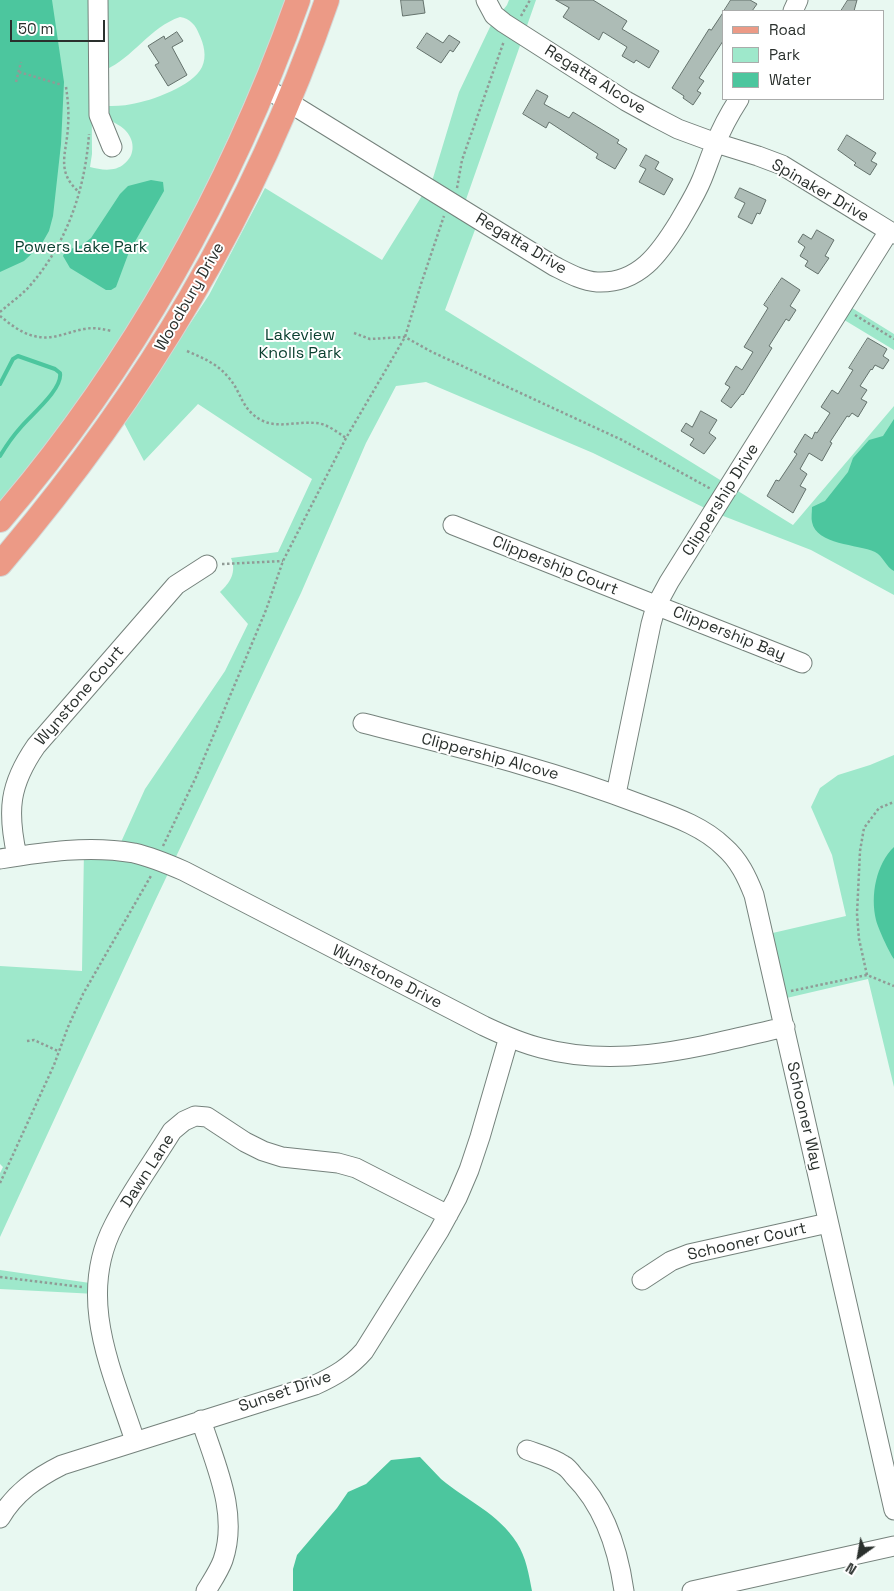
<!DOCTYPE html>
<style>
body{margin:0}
#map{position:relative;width:894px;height:1591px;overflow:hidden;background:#e8f8f1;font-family:"Space Grotesk",sans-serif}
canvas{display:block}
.legend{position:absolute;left:722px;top:10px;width:162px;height:90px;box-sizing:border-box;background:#fff;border:1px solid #aaacab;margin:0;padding:6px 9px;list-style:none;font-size:15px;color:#2a302d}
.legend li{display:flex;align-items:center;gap:10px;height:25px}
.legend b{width:25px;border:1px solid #aaacab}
.north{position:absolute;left:834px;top:1531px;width:50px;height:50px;-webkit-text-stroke:4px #fff;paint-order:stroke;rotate:212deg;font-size:14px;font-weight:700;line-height:20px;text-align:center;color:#2a302d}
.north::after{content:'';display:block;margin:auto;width:18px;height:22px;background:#2a302d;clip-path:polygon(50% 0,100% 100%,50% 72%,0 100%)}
.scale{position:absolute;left:10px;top:20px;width:95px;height:22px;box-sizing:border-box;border:2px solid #2a302d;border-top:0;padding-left:6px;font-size:15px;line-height:18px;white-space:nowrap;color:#2a302d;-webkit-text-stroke:4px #fff;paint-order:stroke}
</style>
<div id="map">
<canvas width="894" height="1591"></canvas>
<ul class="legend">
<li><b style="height:6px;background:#ec9a86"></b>Road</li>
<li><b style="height:14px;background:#9ee8cb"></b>Park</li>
<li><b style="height:14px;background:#4cc69e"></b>Water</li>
</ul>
<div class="north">N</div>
<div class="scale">50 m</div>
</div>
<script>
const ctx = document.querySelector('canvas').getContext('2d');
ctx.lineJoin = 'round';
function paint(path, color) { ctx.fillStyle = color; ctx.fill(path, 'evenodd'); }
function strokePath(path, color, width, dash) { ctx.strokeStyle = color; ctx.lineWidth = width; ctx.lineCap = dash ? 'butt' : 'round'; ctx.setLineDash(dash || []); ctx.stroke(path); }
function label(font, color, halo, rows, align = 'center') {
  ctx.font = font + ' "Space Grotesk",sans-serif'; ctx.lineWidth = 4; ctx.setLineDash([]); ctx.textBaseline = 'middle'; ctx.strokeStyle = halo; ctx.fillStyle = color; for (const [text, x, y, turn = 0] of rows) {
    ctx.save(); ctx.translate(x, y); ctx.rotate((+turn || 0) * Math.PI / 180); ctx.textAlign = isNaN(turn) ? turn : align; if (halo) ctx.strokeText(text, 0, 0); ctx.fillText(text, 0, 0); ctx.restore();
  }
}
paint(new Path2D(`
 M0,0H91L92,154L90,167C101,170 115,172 124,164C136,155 135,139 124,129C120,125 115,124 111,120C108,117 107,110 105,106C114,106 123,106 132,104C151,101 193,86 202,67C207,57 204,44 199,34C196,26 190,18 180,17C150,27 133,58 105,70L104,0H286C241,119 188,231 120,339C84,396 42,450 0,503Z
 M509,0H536L463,208L479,219L445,310L793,525L894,406V595L811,550L713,512L593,453L426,382L396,386L366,443L301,593L155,901L0,1237V1173L3,1167L0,1164V966L82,971L84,849L117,851L145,789L225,671L248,624L220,592C230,583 237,572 231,558L278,552L312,479L198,404L144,461L124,423L209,295L265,188L382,260L433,178L459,92L490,27L507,5Z
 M844,303L894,334V350L836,315Z
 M894,755V1087L868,979L778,1000L764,935L846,916L832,855L811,807L820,788L838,775L870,765Z
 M0,1270L97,1284L96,1294L0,1289Z`), '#9ee8cb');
paint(new Path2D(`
 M0,0H52L64,82L61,144L53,216L49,231L41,245L24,261L0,272Z
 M151,180L163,182L164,191L129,252L116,287L111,290H106L70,268L63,256L65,251L82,245L91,238L120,194L128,186Z
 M894,419V571C886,567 883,556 875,552C858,544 816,545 812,522C811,518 812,512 812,507L825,501L848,472L853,458L869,440L883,436Z
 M894,847V959C889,952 878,928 876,920C870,896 876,864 894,847Z
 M420,1457C427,1464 434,1472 441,1479C467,1501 498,1513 517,1543C526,1557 529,1575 532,1591H293V1569L297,1555L337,1508L348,1492L366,1484L391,1460Z`), '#4cc69e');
strokePath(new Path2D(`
 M0,384L13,359L18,356L55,369L60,373C63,389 31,415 21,427C13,436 6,446 0,456`), '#4cc69e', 4);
const building = new Path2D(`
 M401,0H423L425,13L403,16Z
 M556,0H593L627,21L622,29L659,51L649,68L636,60L634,63L622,56L627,47L603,32L599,40L563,17L569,8Z
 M731,0H750L757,4L752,11H724Z
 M848,0H857L854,11H841Z
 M723,13V41L699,78L704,81L697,91L701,93L693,105L683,98L684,96L672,88L709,29L711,30Z
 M177,32L183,41L172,47L187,75L168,86L155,65L159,63L148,46L164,36L165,39Z
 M427,33L443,43L449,35L460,42L453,52L450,50L441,63L417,48Z
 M537,90L548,96L544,104L569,118L573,112L619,140L617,143L627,149L615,169L596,158L598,154L549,122L546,128L523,114Z
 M847,135L876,153L871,161L877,164L870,175L854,165L856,163L838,150Z
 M646,155L659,162L655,169L673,179L664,195L639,182L646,169L640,166Z
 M740,188L766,200L760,214L757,213L752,224L738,217L745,203L735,198Z
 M817,230L834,240L825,256L829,258L818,274L805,266L808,261L800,256L805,247L798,242L803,234L811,239Z
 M782,278L800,290L790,306L796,310L789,321L786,319L769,346L772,348L743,395L742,394L731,408L721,401L730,387L725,384L736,366L742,370L753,352L744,347L768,308L764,305Z
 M868,338L887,349L883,356L889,360L883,369L875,365L872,370L871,369L860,386L867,390L861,399L867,402L858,417L852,413L849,417L847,416L830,442L832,443L822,461L809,453L800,469L807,474L800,486L806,489L793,513L767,496L776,480L779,481L797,454L794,452L805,434L812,439L815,432L817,433L830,413L821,407L832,390L838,394L853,370L849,368Z
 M701,411L717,420L709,433L716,438L704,454L690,445L694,439L681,431L686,423L692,427Z`);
paint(building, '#adbcb6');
strokePath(building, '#64726c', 1);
const minor = new Path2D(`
 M98,0L99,115L112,147
 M486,0L494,15L504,23L626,101L655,117L678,129L716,143L758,156L782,165L894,234
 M793,11L798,0
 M264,87L554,266C568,273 582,281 597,282C639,284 660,253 679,222C687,208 696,194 702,179C707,167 711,154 716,143C722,127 730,113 739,99
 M453,525L802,663
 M363,723C456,747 550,769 640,804C669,815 702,825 724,847C739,860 747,877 754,895L894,1510
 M616,794L651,624L656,606L669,582L889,231
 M17,856C7,811 9,785 36,746L176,585L207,565
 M0,859C44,852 89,845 134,853C151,857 168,864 184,871L484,1026C503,1035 521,1043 541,1048C623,1070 705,1045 785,1027
 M642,1280L671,1261L689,1254L828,1223
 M201,1420C215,1464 239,1513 223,1560C219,1571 212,1581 206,1591
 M135,1441C112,1370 76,1298 114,1225C130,1193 153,1162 172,1131L184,1121L195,1116L207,1117L245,1142L263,1151L282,1157L338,1163L356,1168L448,1215
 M527,1450C538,1454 553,1458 563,1465C567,1467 571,1472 574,1476C604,1506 618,1549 624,1591
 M0,1518C15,1493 36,1478 62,1465L315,1385C335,1376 350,1367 364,1351L439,1231L457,1198L469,1170L480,1137L509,1037
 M692,1591L894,1546`);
const major = new Path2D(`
 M0,520C131,368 231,189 298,0
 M0,564C145,394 254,212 327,0`);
strokePath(minor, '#75827c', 21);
strokePath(major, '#d4d6d5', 26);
strokePath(new Path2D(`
 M521,16L530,0
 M19,72L62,85
 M16,82L21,62
 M66,87C68,100 69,113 68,126C67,153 55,171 79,192
 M457,188L462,160L504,41
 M0,312C9,304 19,297 27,289C66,246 85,191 89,134
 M855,315L894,339
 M0,316C10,324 21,333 34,336C52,341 67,332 84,329C94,327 102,329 112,331
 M354,333L370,339L405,337L432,352L622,440L711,489
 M187,351C203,358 218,364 229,378C242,393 241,409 261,420C278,429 297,421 315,423C326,423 337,432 346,438
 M222,564L283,561
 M163,846L196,777L266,610L283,561L346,438L405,337L421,284L444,216
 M867,975L859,939L857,914L860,851L864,828L879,808L894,802
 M791,991L867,975L894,986
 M27,1041L34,1040L58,1051
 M0,1183L54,1065L68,1027L83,994L152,874
 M0,1277L82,1287`), '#909b96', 2.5, [2.5, 2.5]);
strokePath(minor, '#fff', 19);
strokePath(major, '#ec9a86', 24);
label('16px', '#2a302d', '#fff', [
 ["Regatta Alcove",595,80,32],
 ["Spinaker Drive",820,191,30],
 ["Regatta Drive",521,244,31],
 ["Woodbury Drive",190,297,-60],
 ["Clippership Drive",721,500,-58],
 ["Clippership Court",555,566,22],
 ["Clippership Bay",729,634,22],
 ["Wynstone Court",80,696,-49],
 ["Clippership Alcove",490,757,15],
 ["Wynstone Drive",387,977,27],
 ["Schooner Way",804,1116,77],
 ["Dawn Lane",148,1171,-57],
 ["Schooner Court",747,1242,-13],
 ["Sunset Drive",285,1392,-19]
]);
label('16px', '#0b4030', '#fff', [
 ["Powers Lake Park",81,248],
 ["Lakeview",300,336],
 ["Knolls Park",300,354]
]);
</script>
